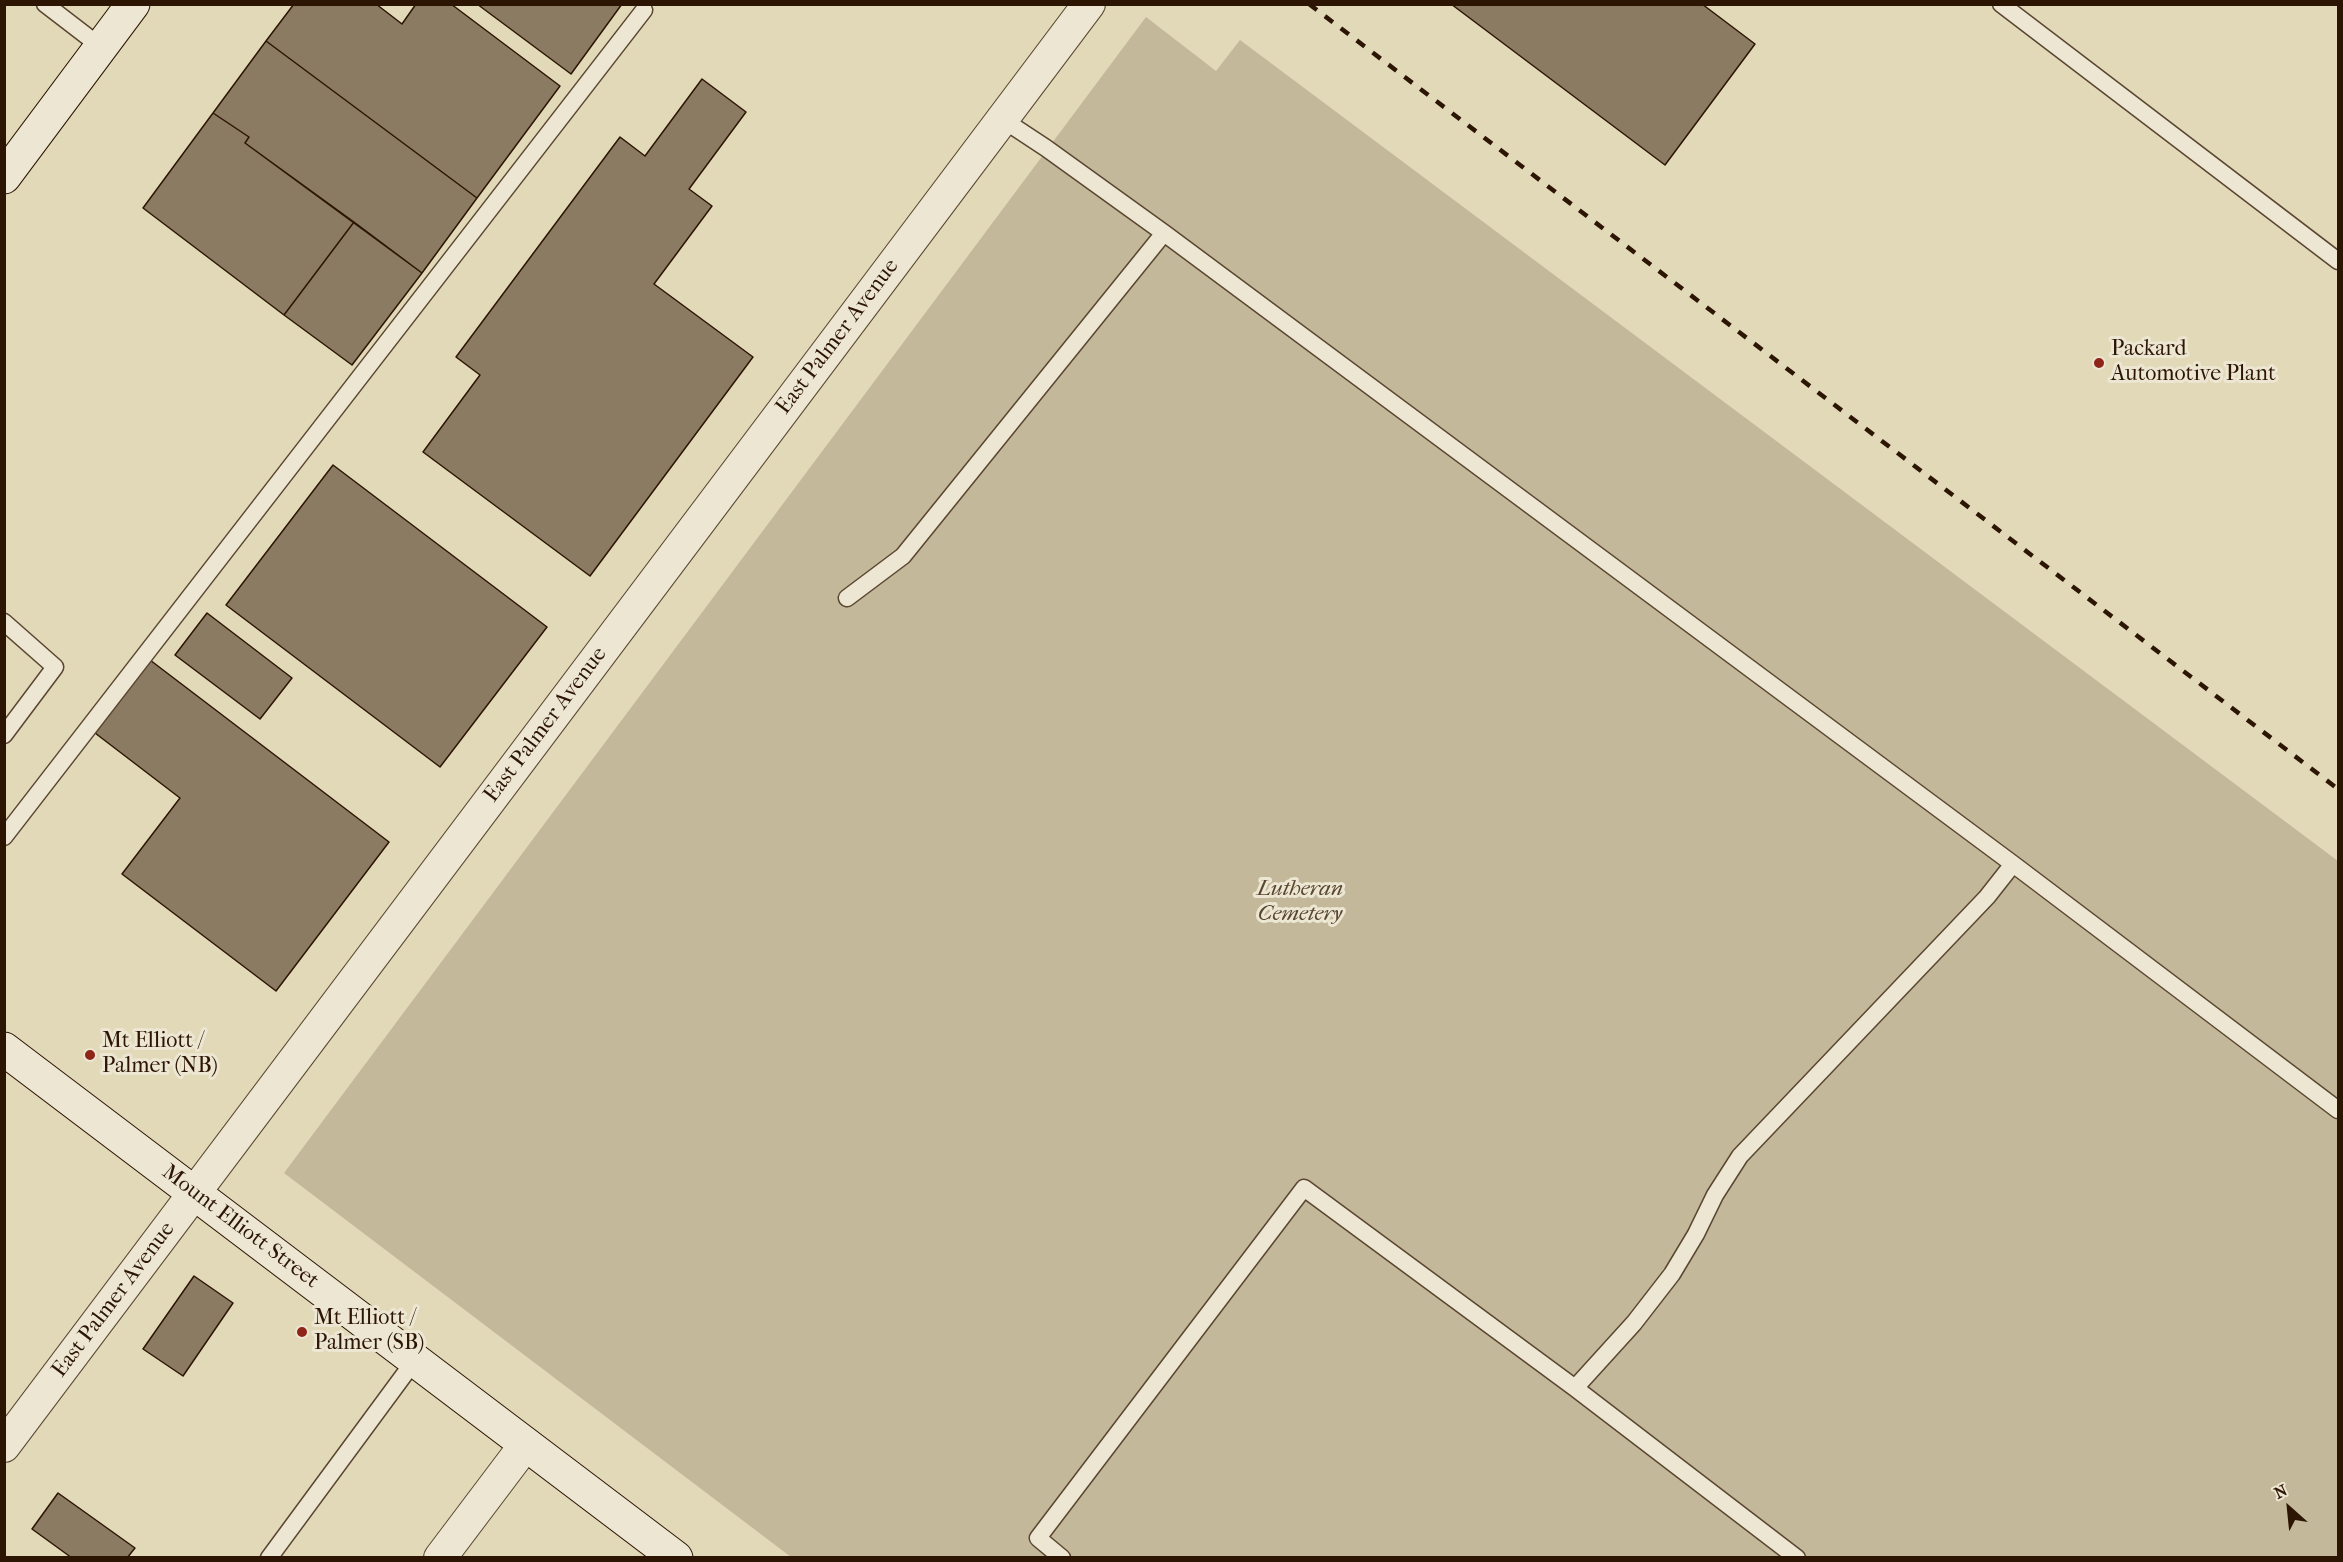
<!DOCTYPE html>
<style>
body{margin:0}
#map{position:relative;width:2343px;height:1562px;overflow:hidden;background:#e2d9b9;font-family:"IM FELL French Canon",serif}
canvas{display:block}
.frame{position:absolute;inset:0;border:6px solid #2c1503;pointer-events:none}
.north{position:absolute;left:2259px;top:1478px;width:60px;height:60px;-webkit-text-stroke:4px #ece6d2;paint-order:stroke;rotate:333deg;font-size:16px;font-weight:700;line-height:24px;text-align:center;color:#2c1503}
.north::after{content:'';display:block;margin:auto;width:21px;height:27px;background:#2c1503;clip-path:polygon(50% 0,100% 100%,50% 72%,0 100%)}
</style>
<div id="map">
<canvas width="2343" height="1562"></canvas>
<div class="frame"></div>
<div class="north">N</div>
</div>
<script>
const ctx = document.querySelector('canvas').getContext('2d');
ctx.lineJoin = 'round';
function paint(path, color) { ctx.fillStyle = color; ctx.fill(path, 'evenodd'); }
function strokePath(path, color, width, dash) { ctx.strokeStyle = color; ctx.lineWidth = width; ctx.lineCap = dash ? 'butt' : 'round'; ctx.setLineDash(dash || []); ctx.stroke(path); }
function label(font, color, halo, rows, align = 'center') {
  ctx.font = font + ' "IM FELL French Canon",serif'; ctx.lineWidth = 6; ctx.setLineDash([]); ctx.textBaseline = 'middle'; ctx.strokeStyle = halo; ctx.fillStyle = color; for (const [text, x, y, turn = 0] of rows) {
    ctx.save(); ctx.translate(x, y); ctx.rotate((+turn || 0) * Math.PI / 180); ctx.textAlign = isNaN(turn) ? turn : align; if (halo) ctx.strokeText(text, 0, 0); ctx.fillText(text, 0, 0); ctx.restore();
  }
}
paint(new Path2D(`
 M1146,17L1216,71L1240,40L2338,861V1557H791L284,1173Z`), '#c3b89a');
const building = new Path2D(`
 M294,4H376L402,24L416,4H451L560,86L477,198L266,41Z
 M477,4H622L571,74Z
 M1451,4H1702L1755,44L1665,165Z
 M266,41L477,198L422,273L245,143L249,137L213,113Z
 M702,79L746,112L689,189L712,206L654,284L753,357L590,576L423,452L480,375L456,357L620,137L645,156Z
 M213,113L249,137L245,143L354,222L284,315L143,208Z
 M354,222L422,273L352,365L284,315Z
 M333,465L547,627L440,767L226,605Z
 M207,613L292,678L260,719L175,655Z
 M150,660L389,842L276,991L122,874L180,798L95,733Z
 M194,1276L233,1303L183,1376L143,1349Z
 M58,1493L135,1548L127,1558H72L32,1529Z`);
paint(building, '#8b7b62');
strokePath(building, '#2c1503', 1.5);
const service = new Path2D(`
 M45,4L101,47
 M2001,4L2338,261
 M1002,119L1046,148L1164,233L2013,864L2338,1110
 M847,598L903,556L1164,233
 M4,622L55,667L4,735
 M4,837L644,10
 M1575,1388L1634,1323L1672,1274L1696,1234L1715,1195L1740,1156L1987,897L2013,864
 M269,1558L415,1360
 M1062,1558L1038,1538L1304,1188L1575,1388L1797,1558`);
const minor = new Path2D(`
 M4,1446L1089,4
 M440,1558L526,1444`);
const secondary = new Path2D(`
 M4,177L133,4
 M4,1049L676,1558`);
strokePath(service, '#5a4630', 19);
strokePath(minor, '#5a4630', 34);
strokePath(secondary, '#2c1503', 35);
strokePath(service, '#ece6d2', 16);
strokePath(minor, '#ece6d2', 32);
strokePath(secondary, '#ece6d2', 33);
strokePath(new Path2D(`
 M1309,4L2338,789`), '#2c1503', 4.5, [10, 10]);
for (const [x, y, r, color] of [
 [2099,363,6,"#8f2418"],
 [90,1055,6,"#8f2418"],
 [302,1332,6,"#8f2418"]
]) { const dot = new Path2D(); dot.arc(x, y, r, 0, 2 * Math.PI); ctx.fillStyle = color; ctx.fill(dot); strokePath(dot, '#ece6d2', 2); }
label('22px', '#2c1503', '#ece6d2', [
 ["East Palmer Avenue",838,337,-53],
 ["East Palmer Avenue",546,725,-53],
 ["Mount Elliott Street",240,1227,37],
 ["East Palmer Avenue",114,1300,-53]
]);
label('22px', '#2c1503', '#ece6d2', [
 ["Packard",2111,350],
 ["Automotive Plant",2111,375],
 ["Mt Elliott /",102,1042],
 ["Palmer (NB)",102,1067],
 ["Mt Elliott /",314,1319],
 ["Palmer (SB)",314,1344]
], 'left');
label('italic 22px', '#594630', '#ece6d2', [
 ["Lutheran",1300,890],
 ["Cemetery",1300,915]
]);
</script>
